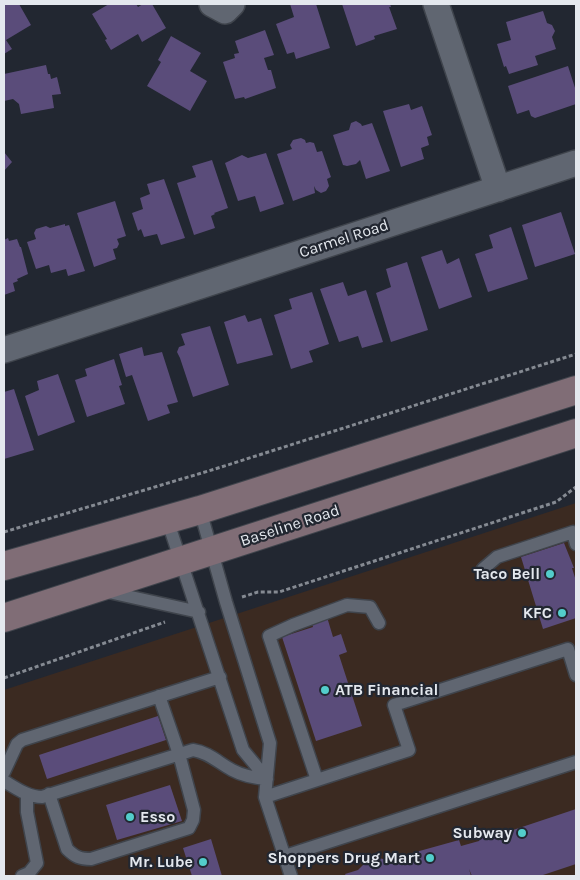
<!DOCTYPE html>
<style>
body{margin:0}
#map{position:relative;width:580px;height:880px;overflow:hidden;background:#222731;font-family:Karla,sans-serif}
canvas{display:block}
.frame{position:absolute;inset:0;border:5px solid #e4e8ee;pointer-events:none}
</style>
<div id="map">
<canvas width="580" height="880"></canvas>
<div class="frame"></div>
</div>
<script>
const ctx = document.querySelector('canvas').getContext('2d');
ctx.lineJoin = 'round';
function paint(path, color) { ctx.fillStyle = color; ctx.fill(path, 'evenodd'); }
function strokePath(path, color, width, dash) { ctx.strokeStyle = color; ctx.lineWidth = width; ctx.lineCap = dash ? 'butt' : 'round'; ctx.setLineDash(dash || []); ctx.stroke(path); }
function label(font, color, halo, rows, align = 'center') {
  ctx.font = font + ' Karla,sans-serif'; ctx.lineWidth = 4.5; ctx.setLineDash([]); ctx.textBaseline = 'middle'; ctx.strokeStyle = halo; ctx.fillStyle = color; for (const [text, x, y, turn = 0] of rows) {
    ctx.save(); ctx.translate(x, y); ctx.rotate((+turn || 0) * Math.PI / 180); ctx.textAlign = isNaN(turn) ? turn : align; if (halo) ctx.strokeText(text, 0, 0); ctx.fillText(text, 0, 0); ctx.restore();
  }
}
paint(new Path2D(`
 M576,503V876H4V690Z`), '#3b2a21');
paint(new Path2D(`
 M4,4H19L31,25L6,40L12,49L4,54Z
 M109,4H136L138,7L143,4H152L166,28L142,42L138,34L111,50L105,40L107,39L92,14Z
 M290,4H316L330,48L296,59L294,52L287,54L276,24L294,17Z
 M342,4H390L391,7H389L397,29L374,36L375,39L356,46Z
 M543,11L547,23L552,25L555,31L552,37L556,49L535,56L538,65L509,74L506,66L504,67L497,44L511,40L506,22Z
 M265,30L274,55L264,58L268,70H271L276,88L245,99L244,97L235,99L223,62L235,58L234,54L239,53L235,41Z
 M171,36L201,53L190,71L207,81L190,111L147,86L161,62L158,60Z
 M46,65L48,74H50L51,79L57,77L61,94L52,95L54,108L21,114L19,104L13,99L4,101V74Z
 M568,66L576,91V104L535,118L531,116L529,110L517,114L508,86Z
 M409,104L411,110L422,106L432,135L427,137L429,145L421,148L424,159L401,167L383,111Z
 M356,121L361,124L362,126L372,123L390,171L366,179L360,160L356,164L347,166L343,165L333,135L349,130L351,123Z
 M301,138L305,140L306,143L310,142L314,143L317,152L322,151L331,177L327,179L329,186L326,191L321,193L316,190L314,186L315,193L293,201L277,154L292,149L290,145L293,140Z
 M4,152L12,162L4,171Z
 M266,153L284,204L260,212L255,196L238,201L225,163L242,155L248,158Z
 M212,160L228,208L214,213L215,214L211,216L215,228L194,235L177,183L196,177L192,166Z
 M164,179L185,238L161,245L157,234L144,237L141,229L138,231L132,213L143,209L140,198L150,194L147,184Z
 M115,201L126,236L117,239L119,244L117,248L113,249L116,259L94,267L77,213Z
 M561,212L575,254L535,267L522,225Z
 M65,224V226L69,225L85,271L68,276L66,269L51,273L49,265L36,269L27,242L36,239L34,233L36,229L46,226L50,228Z
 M511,227L528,279L488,292L475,254L493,248L489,235Z
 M8,238L9,241L17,239L20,247H21L28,274L17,279L18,281L13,283L15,291L4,295V240Z
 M442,250L447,264L459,258L472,297L439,309L421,257Z
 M407,262L428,330L391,342L376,293L391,287L386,269Z
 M343,282L348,296L366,290L383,342L362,348L358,336L339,342L320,289Z
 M312,292L329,344L309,351L313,362L291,369L274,315L292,309L289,299Z
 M245,315L248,322L261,318L273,355L237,364L224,322Z
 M210,326L229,385L193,397L180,358L177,352L179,347L185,345L181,334Z
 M142,347L144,356L162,352L178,402L167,405L170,413L148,421L132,375L126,377L119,354Z
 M114,359L122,385L119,386L125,404L87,417L75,380L87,376L85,369Z
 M58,374L75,422L38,436L25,396L39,390L37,381Z
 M14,389L34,450L4,459V392Z
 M564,543L574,568H572L576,581V618L543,629L521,557Z
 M324,607L333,637L341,634L347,652L339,655L362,726L316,741L282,637L313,627L309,612Z
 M158,716L166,740L47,779L39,755Z
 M170,785L182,821L117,840L106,805Z
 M576,809V864L540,876H472L469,869L471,876H346L345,874L358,870L366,862L374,859L379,858L387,860L459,840L461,846L479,841L480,837L497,831L501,834Z
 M211,839L222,876H192L183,848Z`), '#5a4c7a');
const service = new Path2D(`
 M200,510L226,602L270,743L265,797L291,876
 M167,519L243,750L267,779
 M483,569L497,557L573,532L576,544
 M104,591L199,612
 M4,772L17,744L22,740L220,677
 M317,780L269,636L293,625L347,605L370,607L379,623
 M4,781C16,788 28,797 42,797L193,750C208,752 219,763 232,770C243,776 254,778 267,779
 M49,794L67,849C75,857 80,859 91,859L189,828L193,820L194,810L179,754L159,696
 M265,797L409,750L394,705L568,649L576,675
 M285,856L576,762
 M22,876L29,873L37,863L27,812V794`);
const minor = new Path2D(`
 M212,4L225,11L232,4
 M436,4L498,189
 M4,350L576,163`);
const secondary = new Path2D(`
 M4,566L200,510L576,390
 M4,618L576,433`);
strokePath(service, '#3f444c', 15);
strokePath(minor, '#3f444c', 28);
strokePath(secondary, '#3f444c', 30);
strokePath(new Path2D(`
 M4,532L215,469L576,354
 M242,597L258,592H279L556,502L576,487
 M4,678L165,622`), '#858a92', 3, [4, 2.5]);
strokePath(service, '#606671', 12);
strokePath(minor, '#606671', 25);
strokePath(secondary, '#806d76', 28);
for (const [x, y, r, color] of [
 [550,574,5,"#53cdcb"],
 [562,613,5,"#53cdcb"],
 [325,690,5,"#53cdcb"],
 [130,817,5,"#53cdcb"],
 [522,833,5,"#53cdcb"],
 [430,858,5,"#53cdcb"],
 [203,862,5,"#53cdcb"]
]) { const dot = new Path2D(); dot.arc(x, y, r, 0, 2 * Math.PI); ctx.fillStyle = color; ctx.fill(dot); strokePath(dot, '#222731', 2); }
label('16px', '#e4e8ee', '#222731', [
 ["Carmel Road",344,239,-18],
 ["Baseline Road",290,526,-18]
]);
label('bold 16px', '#e4e8ee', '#222731', [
 ["Taco Bell",540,574],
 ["KFC",552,613],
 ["ATB Financial",335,690,"left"],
 ["Esso",140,817,"left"],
 ["Subway",512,833],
 ["Shoppers Drug Mart",420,858],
 ["Mr. Lube",193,862]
], 'right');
</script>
